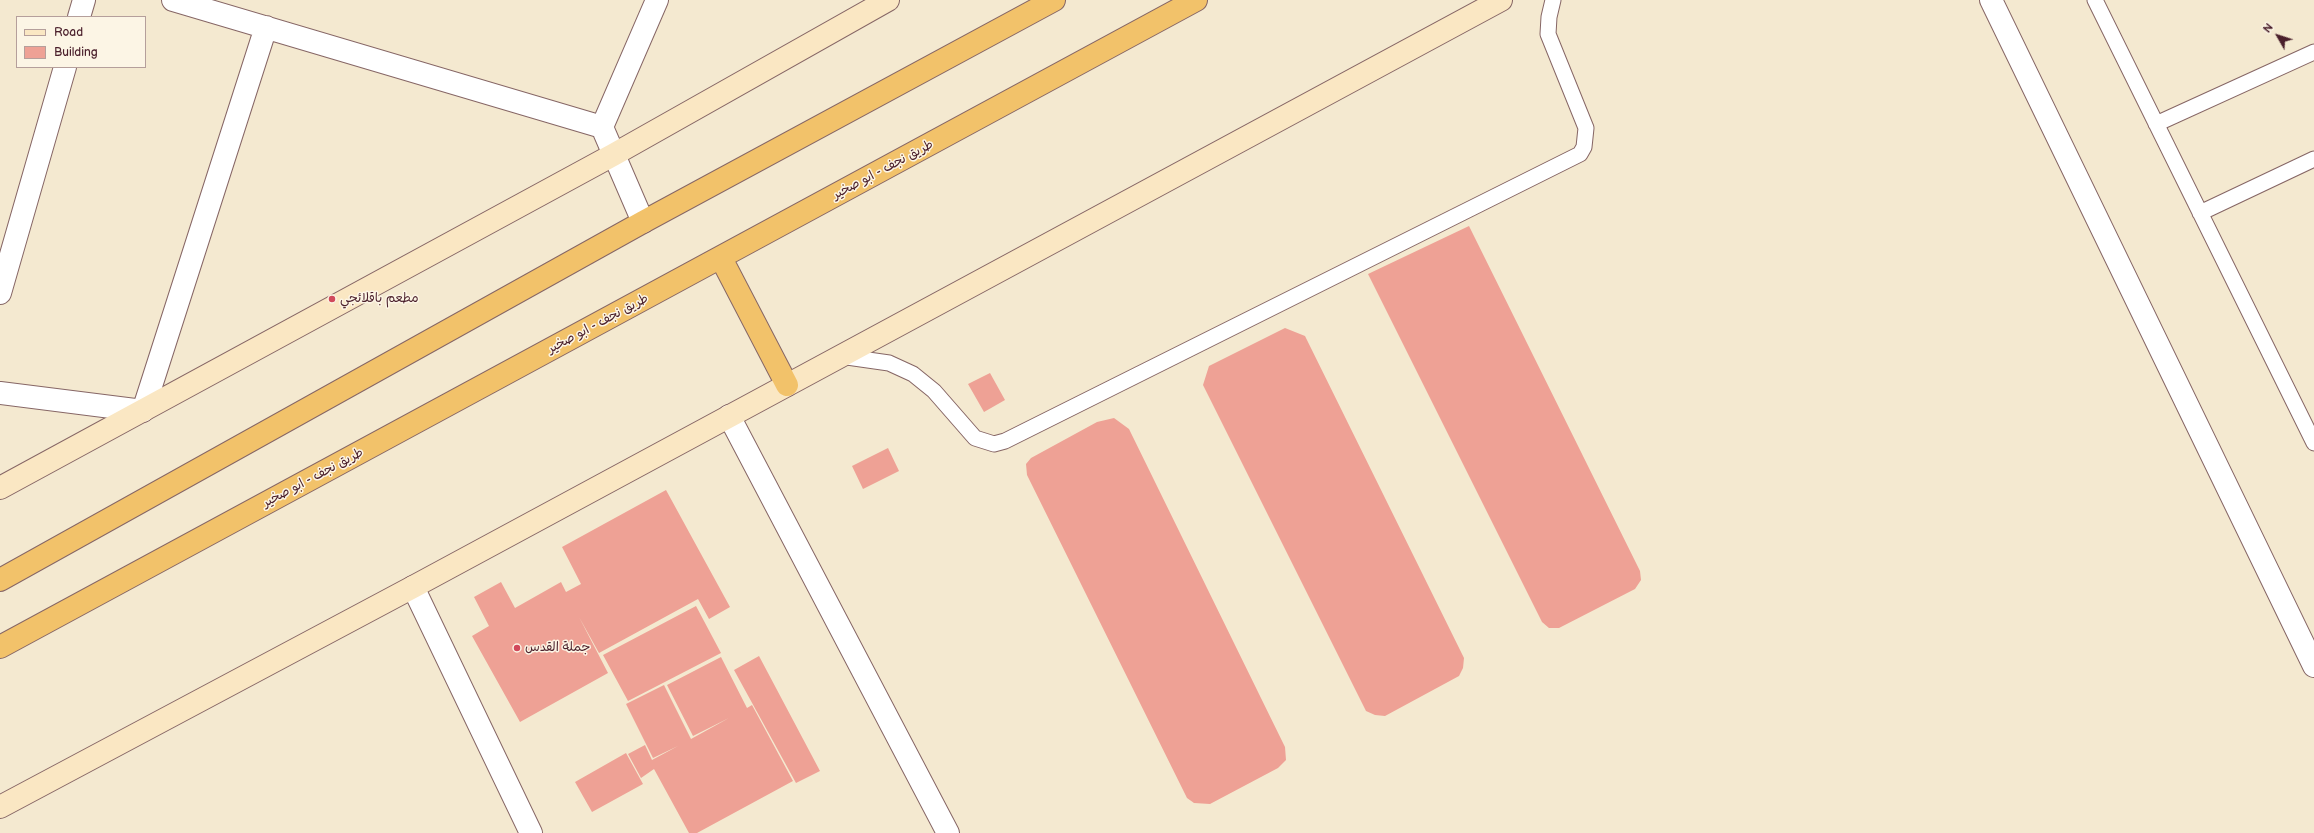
<!DOCTYPE html>
<meta charset="utf-8">
<style>
body{margin:0}
#map{position:relative;width:2314px;height:833px;overflow:hidden;background:#f4e9d0;font-family:"Balsamiq Sans",sans-serif}
canvas{display:block}
.legend{position:absolute;left:16px;top:16px;width:130px;height:52px;box-sizing:border-box;background:#fcf5e5;border:1px solid #b59f9b;margin:0;padding:5px 7px;list-style:none;font-size:12px;color:#4a1f2b}
.legend li{display:flex;align-items:center;gap:8px;height:20px}
.legend b{width:20px;border:1px solid #b59f9b}
.north{position:absolute;left:2258px;top:16px;width:40px;height:40px;-webkit-text-stroke:3px #fcf5e5;paint-order:stroke;rotate:309deg;font-size:11px;font-weight:700;line-height:16px;text-align:center;color:#4a1f2b}
.north::after{content:'';display:block;margin:auto;width:14px;height:18px;background:#4a1f2b;clip-path:polygon(50% 0,100% 100%,50% 72%,0 100%)}
</style>
<div id="map">
<canvas width="2314" height="833"></canvas>
<ul class="legend">
<li><b style="height:5px;background:#fae7c3"></b>Road</li>
<li><b style="height:11px;background:#eea195"></b>Building</li>
</ul>
<div class="north">N</div>
</div>
<script>
const ctx = document.querySelector('canvas').getContext('2d');
ctx.lineJoin = 'round';
function paint(path, color) { ctx.fillStyle = color; ctx.fill(path, 'evenodd'); }
function strokePath(path, color, width, dash) { ctx.strokeStyle = color; ctx.lineWidth = width; ctx.lineCap = dash ? 'butt' : 'round'; ctx.setLineDash(dash || []); ctx.stroke(path); }
function label(font, color, halo, rows, align = 'center') {
  ctx.font = font + ' "Balsamiq Sans","Playpen Sans Arabic",sans-serif'; ctx.lineWidth = 3; ctx.setLineDash([]); ctx.textBaseline = 'middle'; ctx.strokeStyle = halo; ctx.fillStyle = color; for (const [text, x, y, turn = 0] of rows) {
    ctx.save(); ctx.translate(x, y); ctx.rotate((+turn || 0) * Math.PI / 180); ctx.textAlign = isNaN(turn) ? turn : align; if (halo) ctx.strokeText(text, 0, 0); ctx.fillText(text, 0, 0); ctx.restore();
  }
}
paint(new Path2D(`
 M1469,226L1640,571L1641,580L1635,589L1559,628H1549L1542,622L1368,274Z
 M1285,328L1305,336L1464,658L1463,668L1459,676L1385,716L1375,715L1366,711L1203,385L1209,366Z
 M990,373L1005,400L984,412L968,384Z
 M1114,418L1129,429L1285,747L1286,760L1278,768L1210,804L1194,803L1187,798L1027,475L1026,464L1031,458L1097,422Z
 M888,448L899,471L863,489L852,466Z
 M666,490L730,607L709,619L698,599L599,653L579,617L608,673L520,722L472,636L489,626L474,597L501,582L515,608L561,582L566,592L581,584L562,547Z
 M696,606L721,653L628,701L603,655Z
 M759,656L820,771L796,783L734,670Z
 M721,657L747,708L752,705L793,781L697,833H689L654,769L641,778L628,754L645,745L652,760L678,746L653,758L626,704L664,685L691,739L729,718L693,736L667,685Z
 M626,753L643,784L592,812L575,782Z`), '#eea195');
const service = new Path2D(`
 M2095,0L2314,443
 M2156,124L2314,52
 M2200,213L2314,159
 M840,356L889,363L913,374L934,391L975,438L994,444L1005,441L1580,154L1584,147L1586,128L1548,34L1549,17L1553,0`);
const minor = new Path2D(`
 M173,0L602,127L643,222
 M1991,0L2314,666
 M79,17L84,0
 M602,127L657,0
 M0,293L65,67
 M0,393L143,411L266,27
 M729,416L948,833
 M413,587L531,833`);
const secondary = new Path2D(`
 M0,488L613,155L888,0
 M0,807L413,587L1501,0`);
const trunk = new Path2D(`
 M721,258L787,385
 M0,580L643,222L1054,0
 M0,647L1196,0`);
strokePath(service, '#866665', 17);
strokePath(minor, '#866665', 24);
strokePath(secondary, '#866665', 24);
strokePath(trunk, '#866665', 24);
strokePath(service, '#fff', 15);
strokePath(minor, '#fff', 22);
strokePath(secondary, '#fae7c3', 22);
strokePath(trunk, '#f2c26a', 22);
for (const [x, y, r, color] of [
 [332,299,4,"#d1495b"],
 [517,648,4,"#d1495b"]
]) { const dot = new Path2D(); dot.arc(x, y, r, 0, 2 * Math.PI); ctx.fillStyle = color; ctx.fill(dot); strokePath(dot, '#fcf5e5', 1.5); }
label('13px', '#4a1f2b', '#fcf5e5', [
 ["طريق نجف - ابو صخير",883,170,-28],
 ["طريق نجف - ابو صخير",598,324,-28],
 ["طريق نجف - ابو صخير",313,478,-28]
]);
label('13px', '#4a1f2b', '#fcf5e5', [
 ["مطعم باقلائجي",340,299],
 ["جملة القدس",525,648]
], 'left');
</script>
